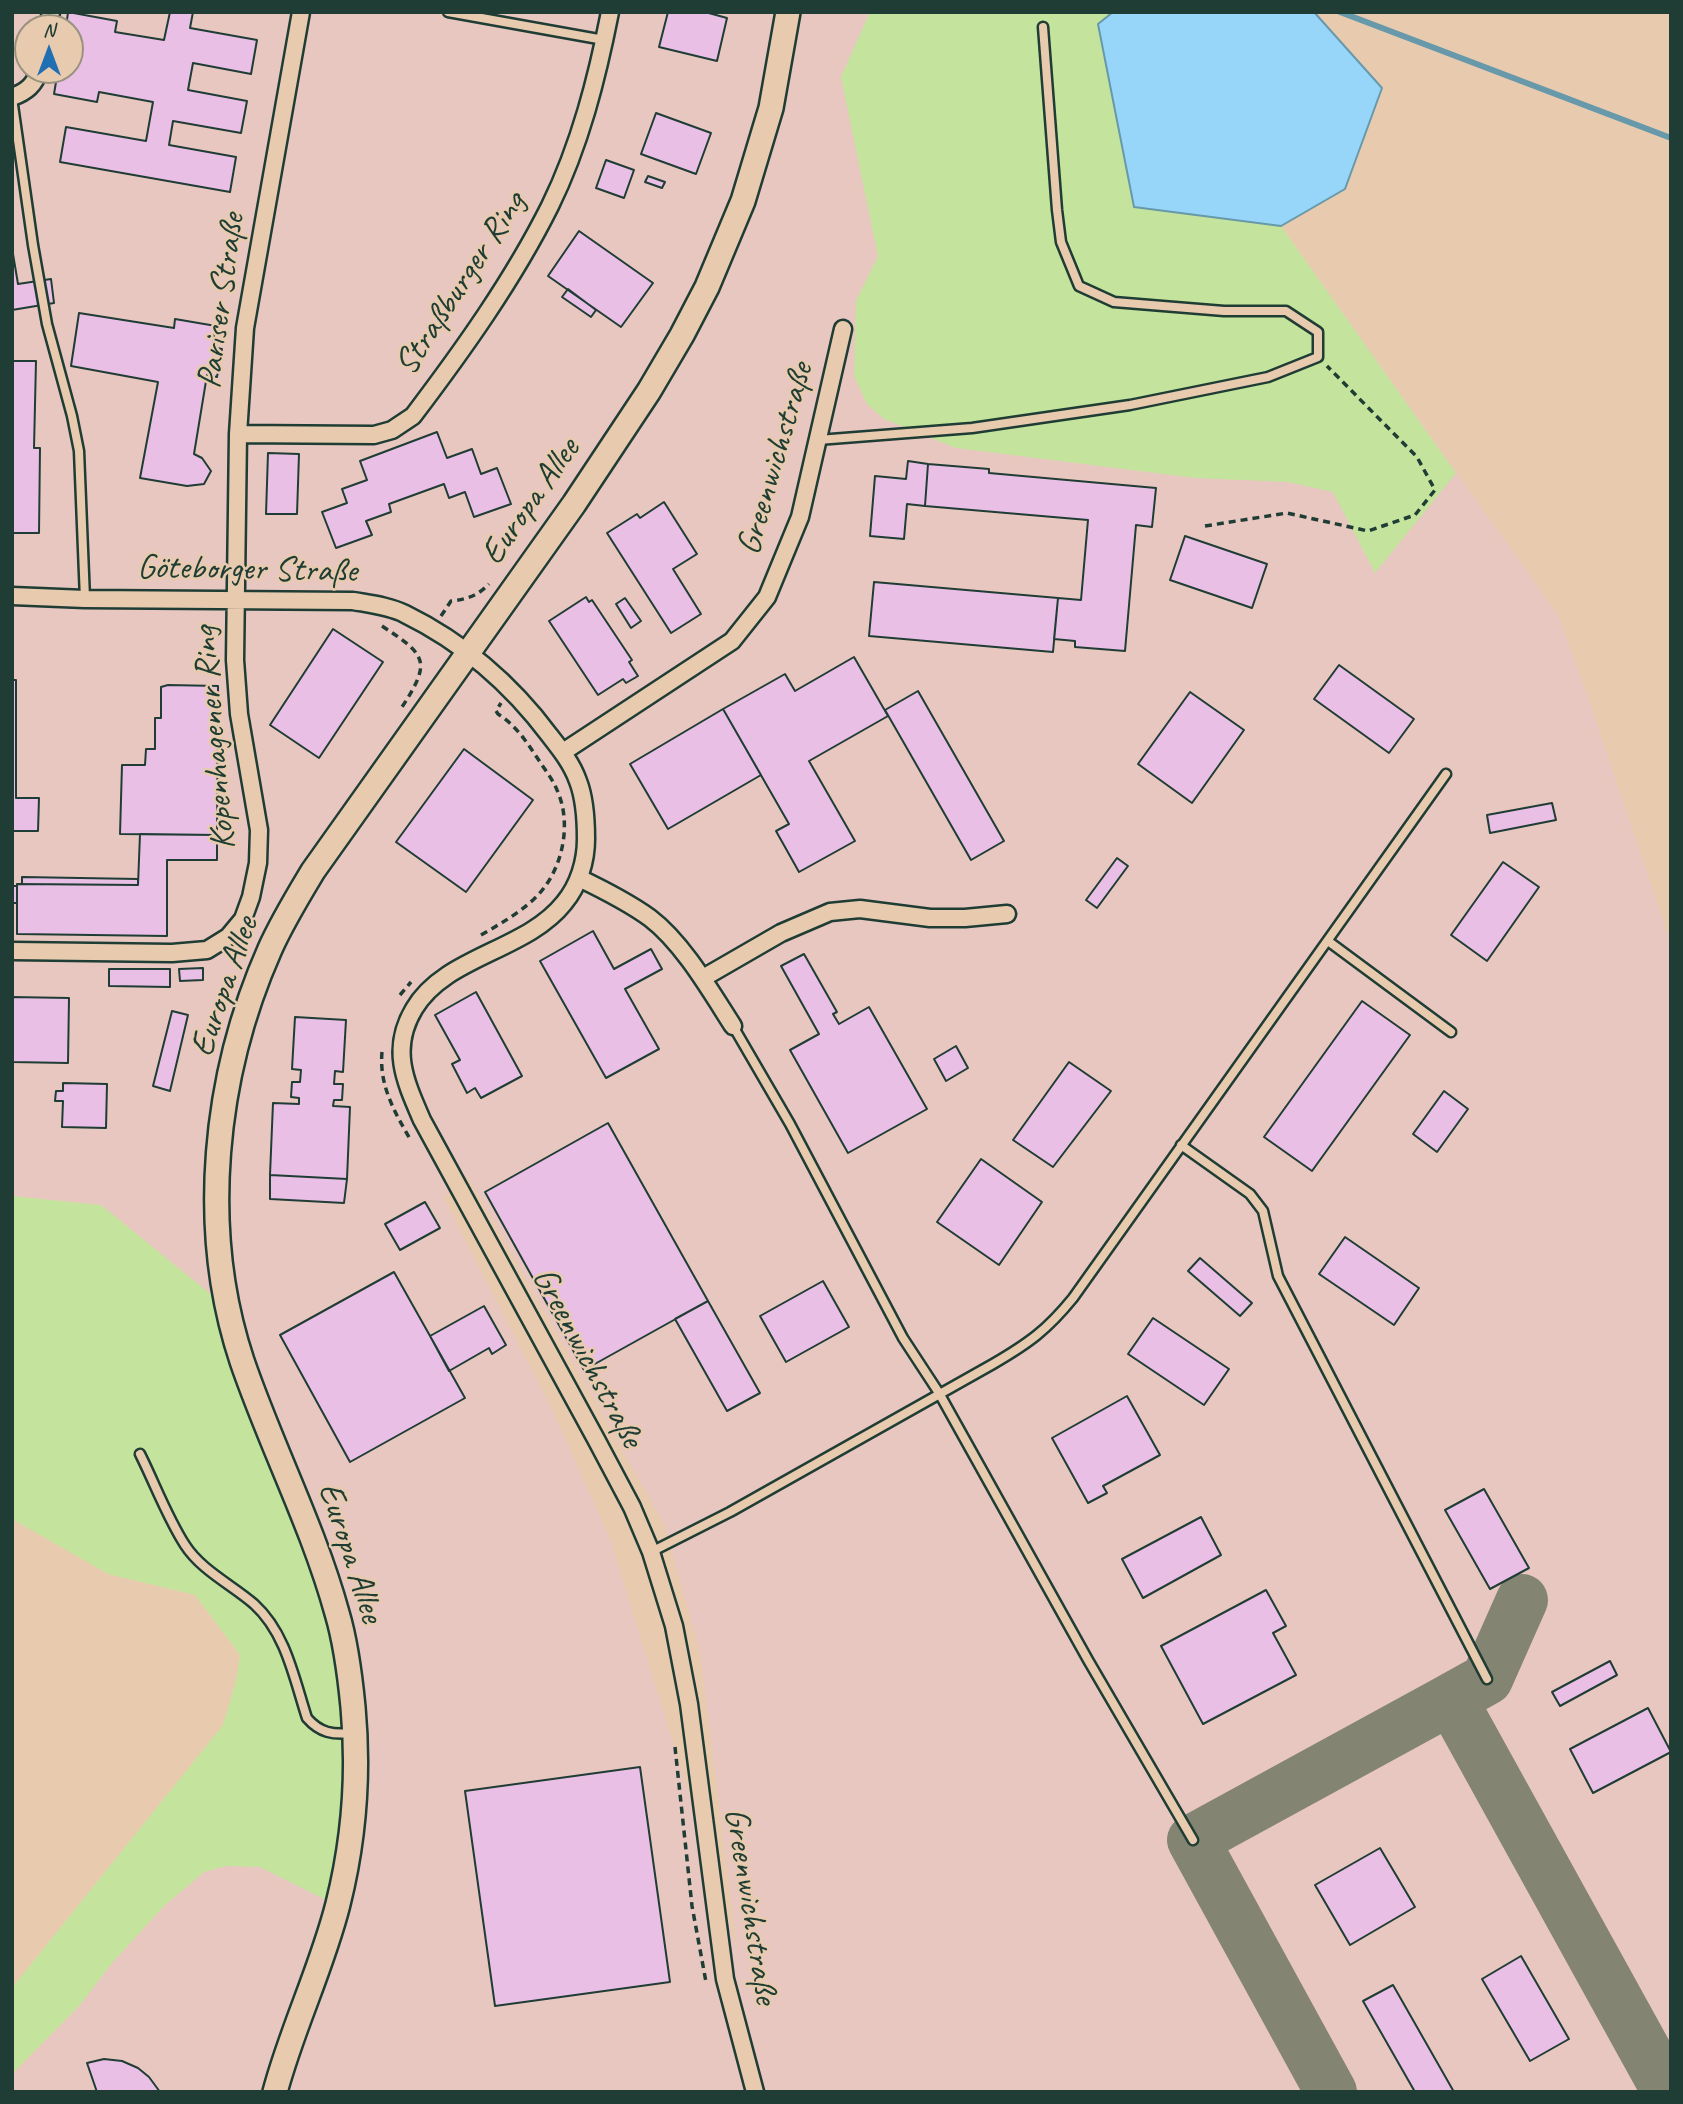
<!DOCTYPE html>
<meta charset="utf-8">
<style>
body{margin:0}
#map{position:relative;width:1683px;height:2104px;overflow:hidden;background:#e8cbaf;font-family:Caveat,sans-serif}
canvas{display:block}
.frame{position:absolute;inset:0;border:14px solid #1f3d34;pointer-events:none}
.north{position:absolute;left:14px;top:14px;width:70px;height:70px;box-sizing:border-box;background:#e8cbaf;border:2px solid #98927e;border-radius:50%;rotate:0deg;font-size:19px;font-weight:700;line-height:28px;text-align:center;color:#1f3d34}
.north::after{content:'';display:block;margin:auto;width:24px;height:32px;background:#1f6fb2;clip-path:polygon(50% 0,100% 100%,50% 72%,0 100%)}
</style>
<div id="map">
<canvas width="1683" height="2104"></canvas>
<div class="frame"></div>
<div class="north">N</div>
</div>
<script>
const ctx = document.querySelector('canvas').getContext('2d');
ctx.lineJoin = 'round';
function paint(path, color) { ctx.fillStyle = color; ctx.fill(path, 'evenodd'); }
function strokePath(path, color, width, dash) { ctx.strokeStyle = color; ctx.lineWidth = width; ctx.lineCap = dash ? 'butt' : 'round'; ctx.setLineDash(dash || []); ctx.stroke(path); }
function label(font, color, halo, rows, align = 'center') {
  ctx.font = font + ' Caveat,sans-serif'; ctx.lineWidth = 5; ctx.setLineDash([]); ctx.textBaseline = 'middle'; ctx.strokeStyle = halo; ctx.fillStyle = color; for (const [text, x, y, turn = 0] of rows) {
    ctx.save(); ctx.translate(x, y); ctx.rotate((+turn || 0) * Math.PI / 180); ctx.textAlign = isNaN(turn) ? turn : align; if (halo) ctx.strokeText(text, 0, 0); ctx.fillText(text, 0, 0); ctx.restore();
  }
}
paint(new Path2D(`
 M12,12H1055L1043,284L1281,226L1558,615L1588,697L1671,944V2092H12V2075L79,2006L113,1962L163,1907L204,1872L226,1866L260,1867L337,1905L101,1205L12,1196ZM28,28H70V70H28ZM468,1176L664,1524L700,1652L738,1952L610,1539L552,1409L443,1197Z`), '#e8c7c0');
paint(new Path2D(`
 M870,12H1113L1098,24L1134,207L1281,226L1456,473L1375,573L1333,492L1288,482L1195,478L956,448L884,419L867,404L854,376L856,301L878,256L841,77Z
 M12,1196L101,1205L229,1309L320,1557L353,1709L338,1906L260,1867L226,1866L204,1872L163,1907L113,1962L79,2006L12,2074V1988L223,1725L236,1681L240,1655L195,1595L108,1574L12,1519Z`), '#c4e49d');
const water = new Path2D(`
 M1113,12H1314L1382,88L1345,189L1281,226L1134,207L1098,24Z`);
paint(water, '#97d6f8');
strokePath(water, '#6799aa', 2);
strokePath(new Path2D(`
 M1340,12L1671,138`), '#6799aa', 6);
strokePath(new Path2D(`
 M1522,1600L1487,1679L1451,1699L1668,2092
 M1331,2092L1193,1840L1451,1699`), '#848472', 52);
const building = new Path2D(`
 M68,12L117,21L115,32L164,40L170,12H193L190,28L257,40L251,74L193,63L188,90L247,101L241,133L173,121L169,145L236,157L230,192L60,162L66,127L146,141L153,102L99,92L97,102L54,94L58,70H70V28H66Z
 M668,12H705L727,18L717,61L659,47Z
 M656,113L711,133L696,174L641,154Z
 M606,160L634,170L624,198L596,188Z
 M648,176L665,182L662,188L645,182Z
 M579,231L653,283L621,327L548,276Z
 M12,248L18,284L51,279L54,303L12,310Z
 M568,289L596,310L591,317L562,297Z
 M79,313L174,328L175,319L216,326L212,347L222,349L217,377L207,375L194,454L202,458L211,471L204,484L187,486L140,478L158,382L71,366Z
 M12,361H36L34,448H40L39,533H12Z
 M437,432L447,458L472,449L481,474L497,468L511,504L474,517L465,492L449,498L444,484L389,504L391,512L366,521L372,535L336,548L322,512L347,503L342,489L367,480L360,461Z
 M268,453L299,454L297,514H266Z
 M908,461L928,464L925,506L907,504L904,539L870,536L875,476L906,479Z
 M928,464L989,469V473L1156,488L1152,527L1136,525L1125,651L1075,647V641L1054,639L1058,598L1081,600L1088,520L925,506Z
 M664,502L697,554L673,569L701,614L671,633L607,533L637,514L640,518Z
 M1185,536L1267,564L1252,608L1170,580Z
 M874,582L1058,598L1053,652L869,636Z
 M586,597L589,602L592,600L632,660L629,662L638,676L626,683L623,679L598,695L549,621Z
 M625,598L641,621L631,628L616,604Z
 M333,629L383,662L319,758L270,725Z
 M854,657L888,716L809,761L855,841L799,872L776,831L789,824L723,709L785,674L795,691Z
 M1339,665L1414,719L1389,753L1314,699Z
 M12,680H16V798H39L38,831H12Z
 M168,685L218,686L217,835L120,834L122,765H145L146,749H155V718H161V687Z
 M918,691L1004,841L971,860L885,710Z
 M1190,692L1244,730L1192,803L1138,764Z
 M723,709L761,775L668,829L630,764Z
 M464,749L533,800L466,892L396,842Z
 M1552,803L1556,820L1490,833L1487,815Z
 M140,834L217,835V860H167V936L17,934V884L138,885Z
 M1117,858L1128,866L1097,908L1086,900Z
 M1503,862L1539,887L1487,961L1451,935Z
 M22,877L138,879V885L22,884Z
 M12,886H17V903H12Z
 M593,931L614,969L651,949L662,969L625,989L659,1049L606,1078L540,961Z
 M804,954L837,1012L833,1014L839,1024L869,1007L927,1109L848,1153L790,1050L819,1034L781,966Z
 M203,968V980L180,981L179,969Z
 M109,969H170V987L109,986Z
 M476,992L522,1076L481,1098L475,1088L467,1093L452,1064L460,1060L435,1015Z
 M12,997L69,998L68,1063L12,1062Z
 M1362,1001L1410,1035L1312,1171L1264,1137Z
 M172,1011L188,1015L170,1091L153,1086Z
 M295,1017L346,1020L343,1072L335,1071L334,1084H343L342,1100H334L333,1106L350,1107L347,1179L270,1175L273,1103L299,1104V1098L291,1097L292,1082H300L301,1070L292,1069Z
 M956,1046L968,1068L946,1081L934,1059Z
 M1069,1062L1111,1091L1053,1167L1013,1140Z
 M63,1083L107,1084L106,1128L62,1127L63,1101H55L56,1091H63Z
 M1444,1091L1468,1109L1437,1152L1413,1134Z
 M608,1123L708,1301L584,1370L485,1192Z
 M981,1159L1042,1202L999,1265L937,1222Z
 M270,1175L347,1179L344,1203L270,1199Z
 M425,1202L440,1228L400,1250L385,1224Z
 M1345,1237L1419,1288L1394,1325L1319,1274Z
 M1200,1258L1252,1303L1240,1316L1188,1271Z
 M394,1272L465,1398L350,1462L280,1335Z
 M823,1281L849,1327L786,1362L760,1316Z
 M708,1301L760,1393L727,1411L675,1319Z
 M484,1306L506,1345L492,1354L489,1348L449,1371L430,1336Z
 M1153,1318L1229,1369L1204,1405L1128,1354Z
 M1127,1396L1160,1455L1103,1486L1107,1493L1088,1503L1052,1438Z
 M1484,1489L1529,1568L1490,1589L1445,1510Z
 M1201,1517L1221,1555L1143,1598L1122,1559Z
 M1266,1590L1286,1626L1273,1633L1296,1675L1203,1724L1161,1646Z
 M1610,1661L1617,1675L1560,1706L1552,1692Z
 M1648,1708L1671,1752L1593,1793L1570,1749Z
 M640,1767L670,1982L495,2006L465,1791Z
 M1380,1848L1415,1907L1350,1945L1315,1885Z
 M1521,1956L1569,2039L1530,2061L1482,1979Z
 M1393,1985L1454,2092H1415L1363,2001Z
 M104,2059L122,2061L138,2068L149,2077L160,2092H97L87,2063Z`);
paint(building, '#e9bfe6');
strokePath(building, '#1f3d34', 2);
const service = new Path2D(`
 M448,12L604,40
 M12,98L33,245L47,324L72,416L79,451L85,599
 M818,440L972,428L1130,405L1268,377L1318,357V332L1286,311H1224L1114,302L1079,286L1061,242L1057,210L1043,27
 M1328,941L1451,1032
 M733,1026L790,1124L903,1338L939,1393L1088,1660L1193,1840
 M1181,1145L1250,1194L1263,1211L1278,1276L1487,1679
 M140,1454C155,1484 167,1517 185,1545C201,1570 232,1585 254,1604C286,1633 294,1678 307,1718C320,1733 333,1735 352,1733
 M651,1552L730,1512L993,1364C1029,1343 1047,1330 1073,1298L1446,774`);
const minor = new Path2D(`
 M48,28L51,12
 M12,97C26,92 35,85 39,70
 M238,434L374,435L392,430L413,416C463,350 513,280 550,206C580,145 597,78 610,12
 M12,596L85,599L353,601C370,604 389,606 405,614C462,642 512,685 550,736C561,750 572,764 578,781C585,799 586,820 586,839C586,861 579,885 564,903C526,951 445,956 414,1009C390,1049 405,1081 422,1120L597,1441L632,1507L651,1552L674,1626L689,1704L725,1979L755,2092
 M563,752L732,641L767,597L800,517L843,329
 M579,878C604,890 628,902 650,918C683,943 711,992 733,1026
 M12,951L172,953L207,950L228,937L243,919L251,897L258,863L259,830L239,714L235,660L238,434L245,328L301,12
 M703,978L781,933L830,912L860,909L930,918H965L1007,914`);
const secondary = new Path2D(`
 M275,2092C292,2028 322,1968 338,1904C354,1840 359,1772 353,1707C350,1676 346,1643 337,1613C313,1526 271,1446 242,1361C198,1229 214,1075 270,949C282,922 298,896 313,871L574,504L649,391L682,335L707,287L743,201L771,108L788,12`);
strokePath(service, '#1f3d34', 13);
strokePath(minor, '#1f3d34', 21);
strokePath(secondary, '#1f3d34', 28);
strokePath(new Path2D(`
 M1205,526L1287,513L1368,531L1415,515L1435,490L1417,457L1327,366
 M441,616L451,601C468,599 477,596 489,584
 M382,626C426,655 432,661 402,707
 M481,935C500,924 518,914 534,899C562,873 573,825 557,790C553,780 546,771 540,762C528,744 517,726 498,714L496,711L501,703
 M400,995L411,982
 M382,1052C379,1085 394,1111 410,1139
 M675,1747L692,1906L706,1982`), '#1f3d34', 3.5, [7, 5]);
strokePath(service, '#e8cbaf', 8);
strokePath(minor, '#e8cbaf', 16);
strokePath(secondary, '#e8cbaf', 23);
label('35px', '#1f3d34', '#e8cbaf', [
 ["Straßburger Ring",461,284,-57],
 ["Pariser Straße",222,301,-82],
 ["Greenwichstraße",776,459,-74],
 ["Europa Allee",531,502,-55],
 ["Göteborger Straße",247,570,1],
 ["Kopenhagener Ring",215,738,-95],
 ["Europa Allee",225,987,-71],
 ["Greenwichstraße",587,1358,62],
 ["Europa Allee",350,1553,72],
 ["Greenwichstraße",750,1906,81]
]);
</script>
